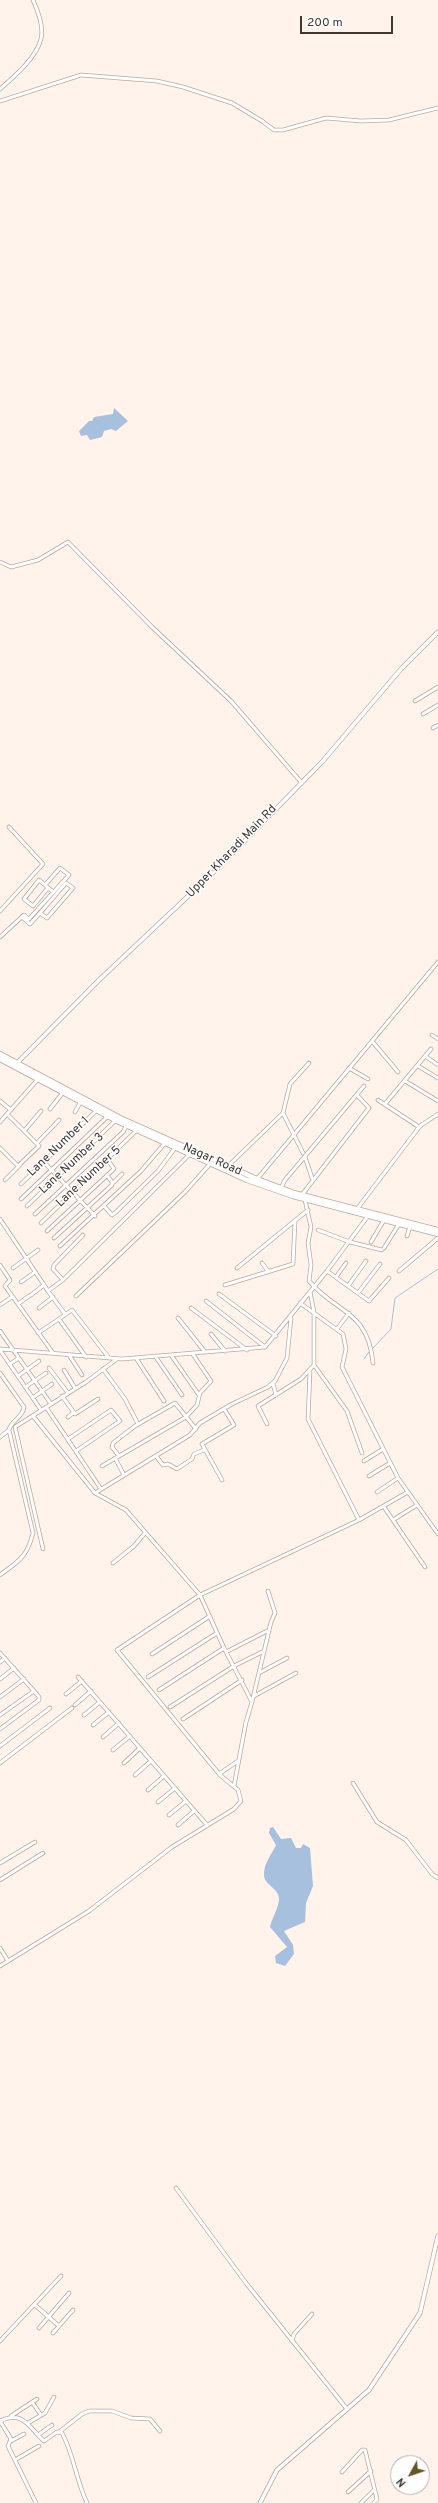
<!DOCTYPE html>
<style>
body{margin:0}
#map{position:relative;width:438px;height:2503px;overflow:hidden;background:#fff3eb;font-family:Overpass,sans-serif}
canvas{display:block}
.north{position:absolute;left:390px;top:2455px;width:40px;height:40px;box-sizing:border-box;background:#fff;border:1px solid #b2afad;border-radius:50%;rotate:230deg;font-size:11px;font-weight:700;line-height:16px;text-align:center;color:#3f3832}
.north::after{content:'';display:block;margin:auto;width:14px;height:18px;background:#635723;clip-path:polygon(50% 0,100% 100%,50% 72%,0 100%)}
.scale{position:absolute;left:300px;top:16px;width:93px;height:18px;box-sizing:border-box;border:2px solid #3f3832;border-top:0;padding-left:5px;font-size:12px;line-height:14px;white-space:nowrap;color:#3f3832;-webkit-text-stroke:3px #fff;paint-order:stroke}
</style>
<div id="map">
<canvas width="438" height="2503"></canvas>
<div class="north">N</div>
<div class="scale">200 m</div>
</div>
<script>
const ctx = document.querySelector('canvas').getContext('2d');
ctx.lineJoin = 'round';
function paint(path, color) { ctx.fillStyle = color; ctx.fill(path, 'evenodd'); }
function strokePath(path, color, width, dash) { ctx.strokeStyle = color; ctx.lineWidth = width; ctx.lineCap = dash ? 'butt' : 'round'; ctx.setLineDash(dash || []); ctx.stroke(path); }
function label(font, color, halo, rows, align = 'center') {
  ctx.font = font + ' Overpass,sans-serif'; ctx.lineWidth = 3; ctx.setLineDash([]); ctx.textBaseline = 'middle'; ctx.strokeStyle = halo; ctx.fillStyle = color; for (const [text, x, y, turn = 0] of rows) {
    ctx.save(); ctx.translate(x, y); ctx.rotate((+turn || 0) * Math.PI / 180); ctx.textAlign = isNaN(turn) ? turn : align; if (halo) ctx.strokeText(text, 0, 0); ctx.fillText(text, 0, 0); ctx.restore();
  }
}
paint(new Path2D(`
 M114,408L128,421L116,431L111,429L104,431L102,437L90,440L87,435L81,436L79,431L89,421H92L94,417L113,414Z
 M273,1827L281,1839L291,1838L296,1848H301L303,1844L310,1848L313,1886L306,1903L305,1922L284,1931L293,1945L294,1954L285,1966L276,1963L275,1956L287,1947L270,1927C272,1918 278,1909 279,1900C280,1888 263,1885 264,1874C264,1863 272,1854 276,1845L269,1833L270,1828Z`), '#a7c0dd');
strokePath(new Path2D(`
 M373,1348L391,1329L395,1298L438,1269
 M364,1359L369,1352`), '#a7c0dd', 1);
const minor = new Path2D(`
 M0,89C14,77 37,57 41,39C44,27 38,11 33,0
 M0,101L81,75L157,81L183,87L232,103L262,121L274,130H283L326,118L361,121L389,120L438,108
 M0,562L11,567L38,560L68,542L152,627L231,701L301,782
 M415,701L438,687
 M423,714L438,705
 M433,728L438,725
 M45,885L39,880L24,899L33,906L48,888
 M0,911L43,864L9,827
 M22,917L30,924L40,913L47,918L73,888L66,883L40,913
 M0,937L24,915L29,919L69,875L60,868L45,885L53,892
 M432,1035L438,1039
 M372,1041L398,1072
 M425,1056L438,1065
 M418,1066L438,1078
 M349,1068L368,1079
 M405,1081L438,1101
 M378,1100L419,1127
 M0,1101L11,1110
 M385,1104L431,1049
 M50,1109L64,1091
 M75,1112L81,1101
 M283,1113L290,1084L309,1063
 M0,1122L39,1078
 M25,1130L41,1111
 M38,1142L59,1120
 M0,1148L18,1166L39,1146L7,1114
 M305,1157L312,1178
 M44,1162L95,1216
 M227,1167L283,1113L303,1153
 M257,1179L438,962
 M5,1180L20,1165
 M113,1183L122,1174
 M21,1184L97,1110
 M281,1188L285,1180L364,1086
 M301,1196L369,1108L357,1095
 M21,1199L108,1116
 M305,1200L311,1227L308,1243L311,1265L309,1281C337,1314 368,1310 373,1363
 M27,1206L116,1120
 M104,1206L112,1215L116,1212L158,1171L175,1148
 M357,1209L420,1126L438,1114
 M35,1214L123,1132L127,1125
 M0,1219L44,1285
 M41,1223L137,1130
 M318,1230L350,1242L382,1250
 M47,1231L114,1169L108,1160
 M407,1236L410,1227
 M54,1238L112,1185V1182L107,1175
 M371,1242L384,1220
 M60,1246L141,1171L165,1143
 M384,1248L399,1224
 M262,1263L268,1271
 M0,1265L10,1280L5,1286L53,1353
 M13,1268L38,1250
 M237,1268L308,1210
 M327,1271L369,1301L389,1278
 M399,1271L438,1238
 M336,1277L346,1263
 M63,1280L53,1269L54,1265L83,1235
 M21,1282L35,1272
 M225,1285L293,1264L295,1221
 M348,1286L366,1261
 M310,1292L314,1312V1365L347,1411L362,1453
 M358,1293L380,1264
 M219,1294L276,1336
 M31,1295L44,1285L48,1291
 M76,1296L185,1192L210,1164
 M206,1301L265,1347
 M300,1303L343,1334L346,1349L342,1367L398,1478L438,1534
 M18,1304L29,1296
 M0,1305L12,1297
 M39,1308L53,1297
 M191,1308L247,1350
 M65,1314L48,1291L63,1280L190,1154
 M178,1318L205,1352
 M337,1329L349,1313
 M0,1331L51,1404
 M38,1333L59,1319
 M211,1334L225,1351
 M0,1349L122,1359L265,1347L327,1271L368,1216
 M0,1350L41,1410
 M69,1355L82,1375
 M171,1355L199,1395
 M155,1356L182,1395
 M86,1357L59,1319L72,1310L109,1358
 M136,1358L164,1401
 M10,1364L19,1358
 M49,1368L68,1393
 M103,1369L125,1399L138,1424
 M64,1370L75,1388
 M310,1371L308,1419L359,1520
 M0,1373L24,1407C23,1418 11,1420 9,1430L33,1533C27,1557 19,1561 0,1575
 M18,1376L39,1361
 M273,1384L276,1395
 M27,1386L46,1373
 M62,1396L75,1414L98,1399
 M34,1397L52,1384
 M46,1407L101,1489
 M68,1417L73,1413
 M267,1424L258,1406L301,1379L314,1365
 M0,1437L9,1430
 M68,1439L111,1410L120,1421L76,1451
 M119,1456L112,1447L113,1443L135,1426L175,1403L196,1429
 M156,1456L163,1465L168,1464L177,1469L192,1459L194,1454L204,1450
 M115,1458L124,1475
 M364,1461L383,1449
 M102,1466L186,1417L197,1405L200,1393L211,1381L192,1353
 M369,1476L390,1463
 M222,1480L202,1444L234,1425L224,1409
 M377,1492L398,1478
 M95,1493L190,1435L200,1423L232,1404L268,1387L275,1381L287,1358L291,1318
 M384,1507L425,1567
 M393,1520L417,1505
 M43,1549L15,1427L86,1382L117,1359
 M113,1563L134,1546L145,1533
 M226,1652L269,1630
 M0,1653L34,1691L0,1715
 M152,1654L210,1616
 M0,1662L5,1658
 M259,1673L287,1658
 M78,1677L207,1825
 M148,1677L217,1633
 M0,1679L14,1668
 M159,1690L224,1648
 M66,1694L82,1681
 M254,1696L296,1673
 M0,1697L24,1679
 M252,1702L271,1622L275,1613L268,1591
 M75,1705L91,1691
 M170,1707L234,1666L264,1651
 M84,1715L100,1702
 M183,1719L242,1680
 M93,1725L109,1712
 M0,1729L39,1700V1697L34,1691
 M103,1737L119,1723
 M0,1746L50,1708
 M113,1750L130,1736
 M0,1763L72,1708
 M124,1763L140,1748
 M219,1774L238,1761
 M135,1775L151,1761
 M353,1783L377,1822L406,1840L432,1874L438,1878
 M234,1786L246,1722L252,1702L224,1648L200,1595L359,1520L408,1492
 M148,1790L164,1776
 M158,1802L175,1788
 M169,1815L186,1801
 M178,1825L194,1811
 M0,1863L35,1842
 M0,1880L43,1853
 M0,1948L8,1961
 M0,1966L89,1911L172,1847L234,1809L241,1801L238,1790L220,1775L117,1650L200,1595L126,1510L95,1493L33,1416
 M176,2188L246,2283L347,2409
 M35,2305L59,2326
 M39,2328L69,2293
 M53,2333L73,2310
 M0,2341L61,2276
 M292,2341L294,2334L312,2314
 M32,2402L41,2415
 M11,2416L37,2399
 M0,2421C24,2410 28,2427 44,2441L57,2432L62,2433C74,2455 76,2480 87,2503
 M0,2421L11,2439L8,2446L36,2503
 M28,2423L45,2413L54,2397
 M59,2432L82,2414L89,2411H112L131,2418L150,2419L160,2431
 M38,2435L52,2425
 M11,2441L24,2434
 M15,2460L39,2446
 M342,2472L362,2450H365L377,2499L374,2503
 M348,2492L371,2471
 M361,2503L374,2490`);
const tertiary = new Path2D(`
 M17,1063L99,980L218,868L322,762L401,669L438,632
 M260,2503L277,2470L369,2390L420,2313L438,2236`);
const trunk = new Path2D(`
 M0,1054L120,1118L257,1179L294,1193L438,1230
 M0,1059L119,1122L247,1180L293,1196L438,1234`);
strokePath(minor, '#baa89c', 4.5);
strokePath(tertiary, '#baa89c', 5);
strokePath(trunk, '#baa89c', 6);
strokePath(minor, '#fff', 3);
strokePath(tertiary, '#fff', 3.5);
strokePath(trunk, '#fff', 4.5);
label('12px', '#3f3832', '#fff', [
 ["Upper Kharadi Main Rd",232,852,-46],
 ["Lane Number 1",59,1147,-44],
 ["Nagar Road",212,1160,24],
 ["Lane Number 3",72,1164,-43],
 ["Lane Number 5",89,1177,-43]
]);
</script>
